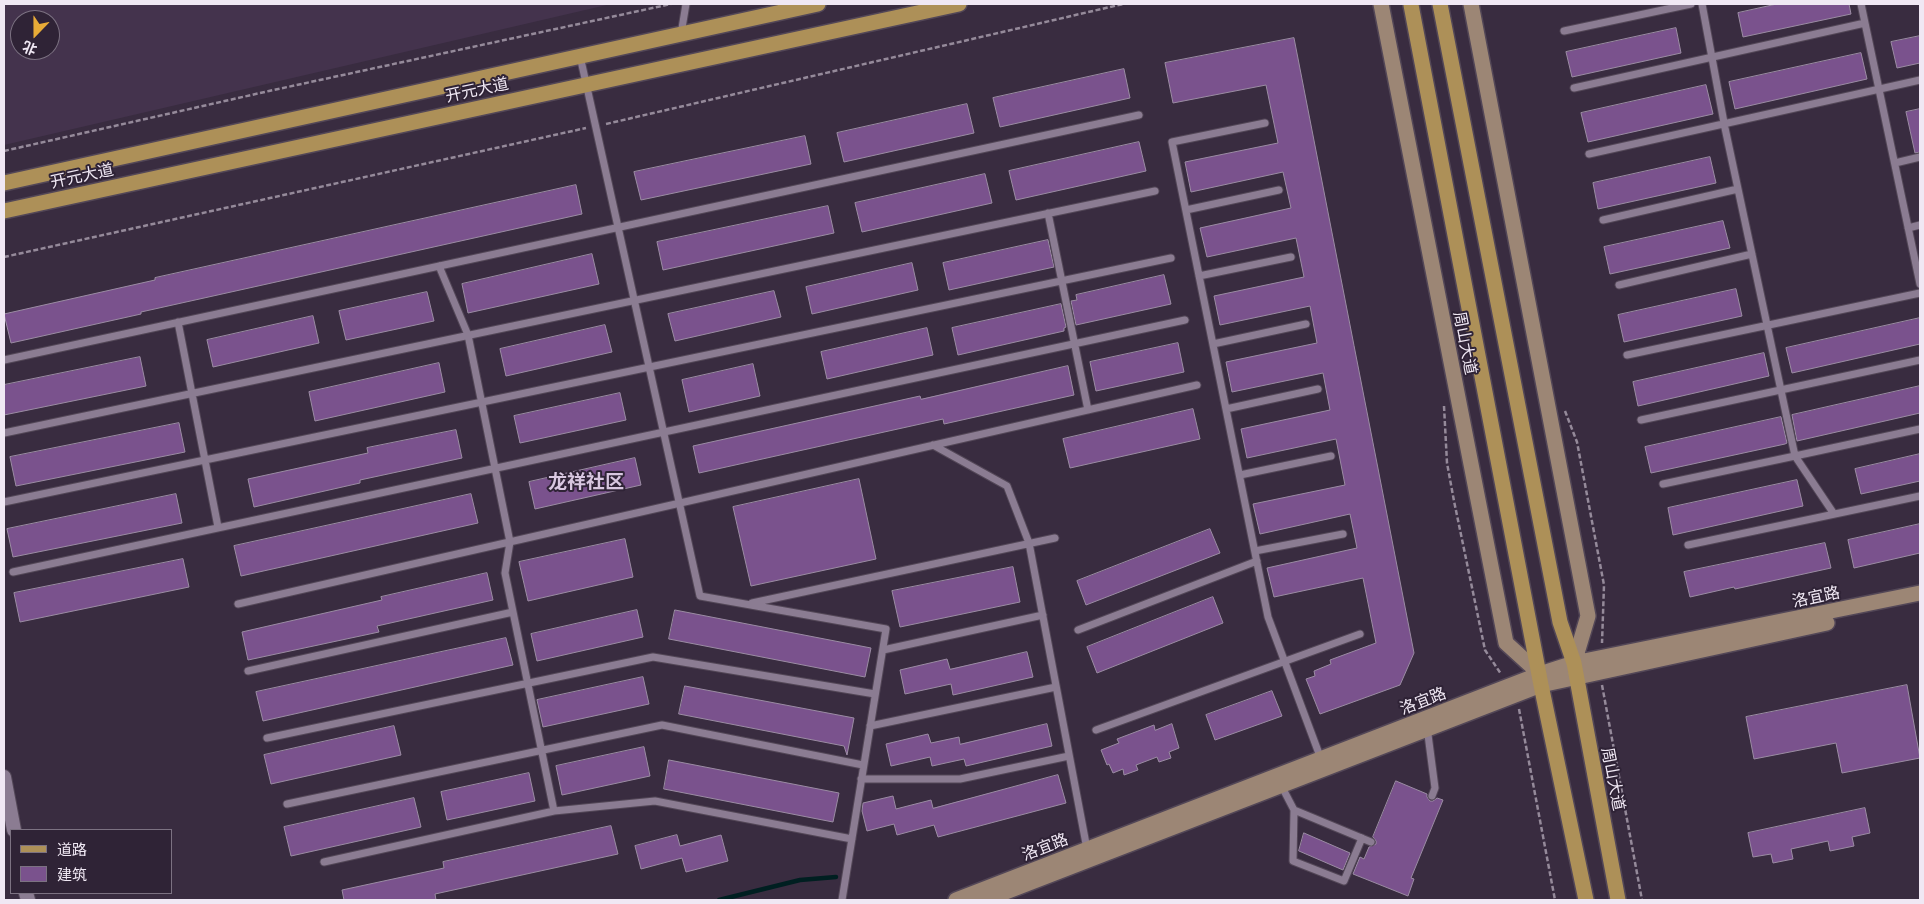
<!DOCTYPE html>
<meta charset="utf-8">
<style>
body{margin:0}
#map{position:relative;width:1924px;height:904px;overflow:hidden;background:#392c40;font-family:Lato,"Noto Sans SC",sans-serif}
canvas{display:block}
.frame{position:absolute;inset:0;border:5px solid #f0e8f4;pointer-events:none}
.legend{position:absolute;left:10px;top:829px;width:162px;height:65px;box-sizing:border-box;background:#2f2336;border:1px solid #7c7282;margin:0;padding:6px 9px;list-style:none;font-size:15px;color:#f0e8f4}
.legend li{display:flex;align-items:center;gap:10px;height:25px}
.legend b{width:25px;border:1px solid #7c7282}
.north{position:absolute;left:10px;top:10px;width:50px;height:50px;box-sizing:border-box;background:#2f2336;border:1px solid #7c7282;border-radius:50%;rotate:202deg;font-size:14px;font-weight:700;line-height:20px;text-align:center;color:#f0e8f4}
.north::after{content:'';display:block;margin:auto;width:18px;height:22px;background:#e8ab37;clip-path:polygon(50% 0,100% 100%,50% 72%,0 100%)}
</style>
<div id="map">
<canvas width="1924" height="904"></canvas>
<div class="frame"></div>
<ul class="legend">
<li><b style="height:6px;background:#ad9058"></b>道路</li>
<li><b style="height:14px;background:#7a528d"></b>建筑</li>
</ul>
<div class="north">北</div>
</div>
<script>
const ctx = document.querySelector('canvas').getContext('2d');
ctx.lineJoin = 'round';
function paint(path, color) { ctx.fillStyle = color; ctx.fill(path, 'evenodd'); }
function strokePath(path, color, width, dash) { ctx.strokeStyle = color; ctx.lineWidth = width; ctx.lineCap = dash ? 'butt' : 'round'; ctx.setLineDash(dash || []); ctx.stroke(path); }
function label(font, color, halo, rows, align = 'center') {
  ctx.font = font + ' Lato,"Noto Sans SC",sans-serif'; ctx.lineWidth = 4; ctx.setLineDash([]); ctx.textBaseline = 'middle'; ctx.strokeStyle = halo; ctx.fillStyle = color; for (const [text, x, y, turn = 0] of rows) {
    ctx.save(); ctx.translate(x, y); ctx.rotate((+turn || 0) * Math.PI / 180); ctx.textAlign = isNaN(turn) ? turn : align; if (halo) ctx.strokeText(text, 0, 0); ctx.fillText(text, 0, 0); ctx.restore();
  }
}
paint(new Path2D(`
 M4,4H611L4,145ZM20,20H50V50H20Z`), '#44334d');
strokePath(new Path2D(`
 M719,900L800,880L836,877`), '#001f21', 4.5);
const building = new Path2D(`
 M1777,4H1849L1851,14L1743,37L1738,13Z
 M1676,28L1681,53L1572,77L1566,52Z
 M1920,36V63L1897,68L1891,42Z
 M1294,38L1414,653L1400,685L1320,714L1306,679L1315,676L1314,671L1331,664L1330,660L1376,643L1363,578L1274,597L1267,568L1357,548L1350,514L1260,534L1253,504L1345,485L1336,439L1247,458L1241,429L1330,410L1323,373L1232,392L1226,362L1317,343L1310,306L1220,325L1214,296L1304,277L1296,238L1207,257L1200,228L1291,208L1283,172L1191,192L1185,162L1278,143L1266,85L1173,103L1165,63Z
 M1861,53L1867,79L1735,109L1729,82Z
 M1124,69L1130,98L1000,127L993,98Z
 M1706,85L1713,114L1588,142L1581,113Z
 M967,104L974,133L844,162L837,133Z
 M1920,109V152L1915,153L1906,112Z
 M805,136L811,164L641,200L634,172Z
 M1139,142L1146,171L1016,200L1009,171Z
 M1710,157L1716,183L1598,209L1593,183Z
 M985,174L992,203L862,232L855,203Z
 M576,185L582,214L141,312V314L11,343L4,314L155,280V278Z
 M828,206L834,233L663,270L657,242Z
 M1723,221L1730,248L1610,274L1604,247Z
 M1048,240L1054,267L949,290L943,263Z
 M592,254L599,284L468,313L462,284Z
 M912,263L918,290L812,314L806,287Z
 M1164,275L1171,304L1076,325L1071,301L1077,300L1076,295Z
 M1736,289L1742,316L1624,342L1618,315Z
 M774,291L781,317L675,341L668,314Z
 M427,292L434,321L346,340L339,311Z
 M1061,304L1066,327L1064,328V331L958,355L952,328Z
 M313,316L319,343L213,367L207,340Z
 M1920,318V344L1792,373L1786,348Z
 M605,325L612,352L506,376L500,349Z
 M927,328L933,355L827,379L821,352Z
 M1178,343L1184,372L1096,391L1090,362Z
 M1764,353L1769,376L1638,406L1633,382Z
 M140,357L146,386L4,415V385Z
 M439,363L445,392L315,421L309,392Z
 M753,364L760,396L689,412L682,380Z
 M1068,366L1074,395L944,424L943,419L699,473L693,446L920,396L921,399Z
 M1920,386V413L1797,441L1792,415Z
 M620,393L626,420L520,443L514,416Z
 M1193,409L1200,439L1070,468L1063,439Z
 M1781,417L1787,443L1785,444L1651,473L1645,447Z
 M179,423L185,452L16,486L10,457Z
 M456,430L462,458L360,480V483L254,507L248,479L368,453L367,448Z
 M1920,454V481L1861,494L1855,469Z
 M635,458L641,485L535,509L529,482Z
 M859,479L876,559L751,586L733,507Z
 M1797,480L1803,506L1673,535L1668,508Z
 M176,494L182,523L13,557L7,529Z
 M471,494L478,523L241,576L234,546Z
 M1920,524V553L1854,568L1848,540Z
 M1210,529L1220,553L1086,605L1077,581Z
 M625,539L633,577L528,601L519,562Z
 M1825,543L1831,568L1735,589L1734,587L1690,597L1684,572Z
 M183,559L189,587L20,622L14,593Z
 M1013,567L1020,602L900,627L892,591Z
 M487,573L493,600L377,626L379,632L248,660L242,632L382,600L381,597Z
 M1213,597L1223,623L1097,673L1087,647Z
 M637,610L643,637L537,661L531,634Z
 M675,610L871,648L865,677L669,639Z
 M506,638L513,665L263,721L256,692Z
 M1027,652L1033,677L953,695L951,684L905,694L900,670L947,659L950,669Z
 M643,677L649,704L543,727L537,700Z
 M1907,685L1920,758L1842,773L1836,743L1754,759L1746,717Z
 M685,686L854,718L847,755L844,746L679,714Z
 M1272,691L1282,716L1215,740L1206,715Z
 M1047,724L1052,746L966,766L964,759L932,766L930,757L891,766L886,744L928,734L931,743L959,737L960,744Z
 M1172,724L1179,748L1169,752L1171,758L1159,762L1157,757L1136,765L1138,770L1124,775L1123,769L1113,773L1109,764L1107,765L1101,750L1119,743L1117,739L1154,725L1155,730Z
 M394,726L401,755L271,784L264,755Z
 M644,747L650,776L562,795L556,766Z
 M669,760L839,793L833,822L664,789Z
 M529,773L535,801L447,820L441,792Z
 M1058,775L1066,803L938,837L934,825L897,835L894,824L867,831L862,811L863,803L893,796L896,809L931,800L933,808Z
 M1396,781L1427,794V797L1430,801H1433L1437,798L1443,800L1411,878L1414,879L1408,896L1353,874L1360,857L1364,859L1369,847L1376,844V841L1373,837Z
 M414,798L421,827L291,856L284,827Z
 M1865,808L1870,833L1852,837L1854,846L1830,851L1828,841L1791,849L1793,859L1773,863L1771,854L1753,857L1748,833Z
 M611,826L618,854L435,894L436,900H344L342,890L444,868L443,862Z
 M1304,833L1350,853L1343,870L1299,851Z
 M677,835L680,846L721,835L728,861L686,872L682,858L641,869L635,846Z`);
paint(building, '#7a528d');
strokePath(building, '#9b8ca3', 1);
const lane = new Path2D(`
 M1702,4L1725,128L1795,456L1920,429
 M1861,4L1920,284
 M1564,31L1691,4
 M681,34L686,4
 M580,56L700,596L886,629L842,900
 M1574,88L1865,23
 M1265,123L1172,142L1268,617L1321,759
 M1589,154L1920,80
 M1895,163L1920,157
 M1186,210L1279,190
 M1048,213L1088,410
 M1603,220L1738,189
 M1908,228L1920,225
 M1199,276L1291,257
 M1619,285L1752,254
 M178,322L218,527
 M1213,344L1306,324
 M1627,355L1920,293
 M4,360L1139,115
 M1226,409L1318,389
 M1641,420L1920,360
 M4,433L1155,191
 M933,445L1007,486L1029,543L1087,849
 M1240,475L1331,456
 M1663,484L1795,456L1834,514
 M4,502L1171,258
 M1688,545L1920,496
 M1255,551L1343,534
 M13,572L1185,320
 M752,603L1055,538
 M238,604L1197,385
 M1078,630L1257,561
 M883,650L1043,615
 M248,671L513,612
 M870,726L1056,687
 M1427,727L1435,788L1432,796
 M1096,730L1360,634
 M267,738L653,657L875,694
 M861,779H960L1069,756
 M1281,785L1294,810L1371,842
 M287,804L662,725L863,765
 M1294,810L1293,861L1344,881L1362,838
 M554,811L655,801L852,839
 M324,862L554,811L505,573L510,542L468,335L439,266`);
const street = new Path2D(`
 M4,777L14,830
 M26,893L28,900`);
const secondary = new Path2D(`
 M1381,4L1506,643L1540,674
 M1471,4L1588,616L1574,663
 M956,900L1540,674L1574,663L1920,593
 M985,900L1541,685L1827,623`);
const primary = new Path2D(`
 M1440,4L1560,622L1574,663L1618,900
 M1411,5L1541,685L1586,900
 M4,183L818,4
 M4,211L959,4`);
strokePath(lane, '#534757', 9);
strokePath(street, '#534757', 16);
strokePath(secondary, '#534757', 18);
strokePath(primary, '#534757', 18);
strokePath(new Path2D(`
 M606,124L1123,4
 M4,151L269,91L671,4
 M4,257L586,128
 M1444,406L1447,463L1454,501L1485,650L1501,674
 M1565,411L1577,442L1604,585L1602,643
 M1602,685L1642,900
 M1519,709L1555,900`), '#958a9a', 2.5, [5, 2.5]);
strokePath(lane, '#8b7c92', 7);
strokePath(street, '#8b7c92', 14);
strokePath(secondary, '#9c8675', 15);
strokePath(primary, '#ad9058', 15);
label('16px', '#f0e8f4', '#2f2336', [
 ["开元大道",477,90,-12],
 ["开元大道",82,176,-12],
 ["周山大道",1465,343,79],
 ["洛宜路",1816,597,-12],
 ["洛宜路",1423,701,-21],
 ["周山大道",1613,779,79],
 ["洛宜路",1045,847,-21]
]);
label('bold 19px', '#d8c7e0', '#2f2336', [
 ["龙祥社区",586,482]
]);
</script>
